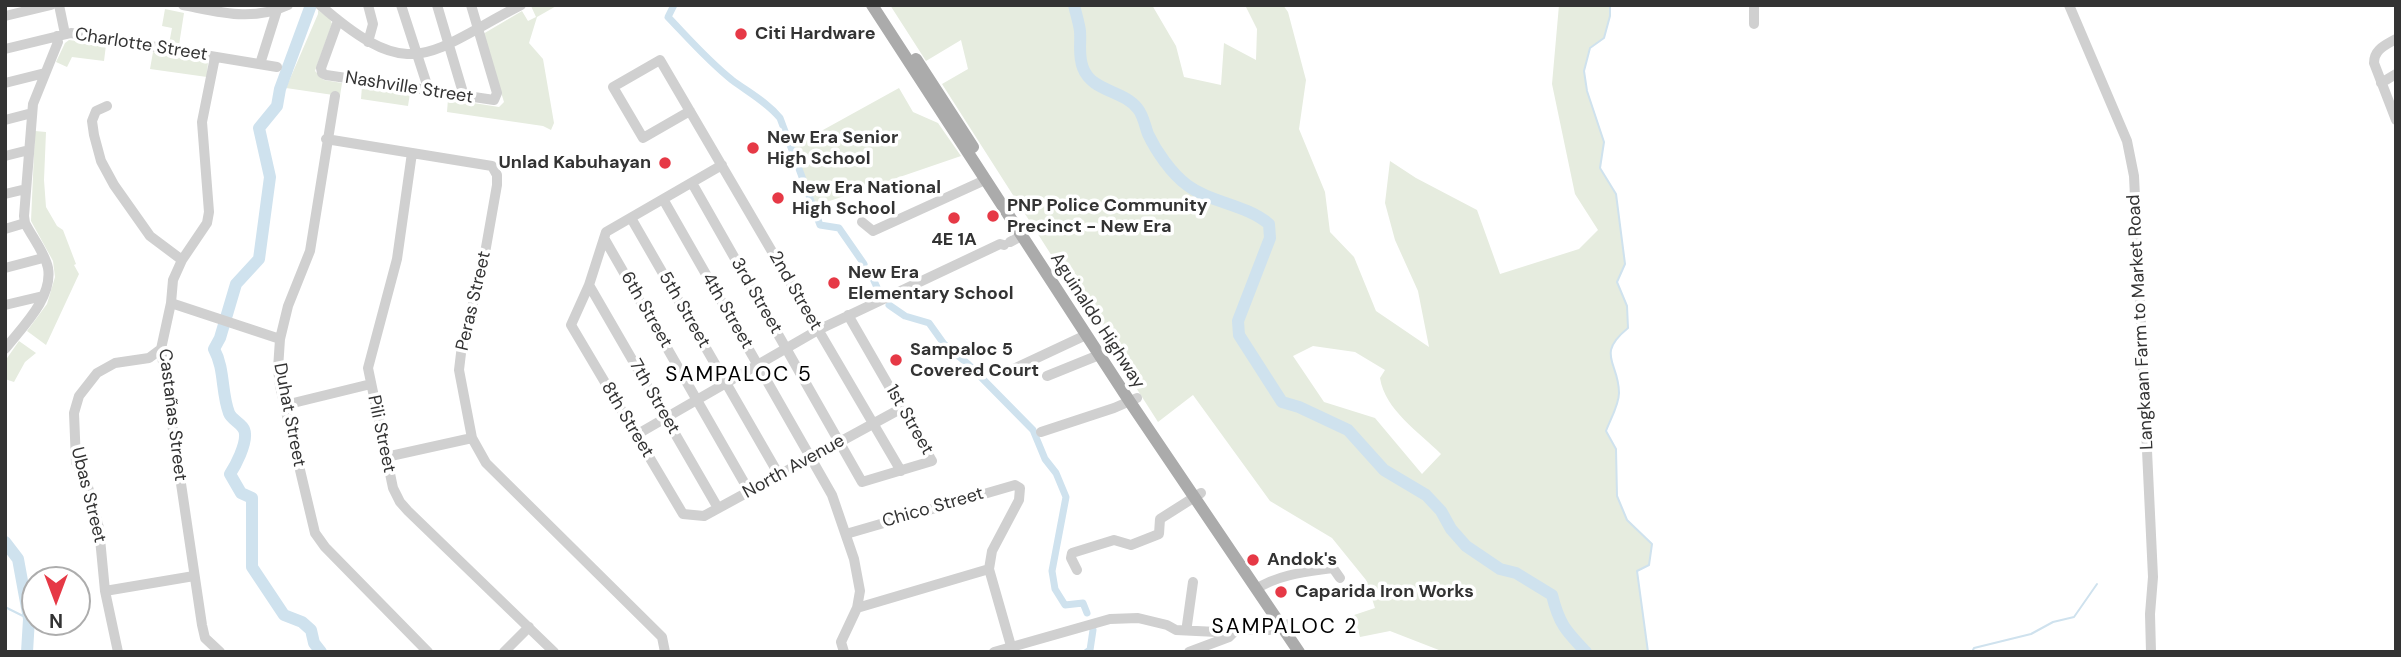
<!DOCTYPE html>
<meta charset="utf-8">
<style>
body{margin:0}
#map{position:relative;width:2401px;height:657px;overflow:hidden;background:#fff;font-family:"DM Sans",sans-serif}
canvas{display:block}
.frame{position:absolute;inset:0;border:7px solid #333;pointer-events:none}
.north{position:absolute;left:21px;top:566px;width:70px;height:70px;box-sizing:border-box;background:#fff;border:2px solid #adadad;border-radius:50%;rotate:180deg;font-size:19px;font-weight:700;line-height:28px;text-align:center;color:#333}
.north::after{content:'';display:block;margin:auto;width:24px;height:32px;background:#e63946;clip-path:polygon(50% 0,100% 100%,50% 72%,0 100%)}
</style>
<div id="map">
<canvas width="2401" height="657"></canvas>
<div class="frame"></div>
<div class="north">N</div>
</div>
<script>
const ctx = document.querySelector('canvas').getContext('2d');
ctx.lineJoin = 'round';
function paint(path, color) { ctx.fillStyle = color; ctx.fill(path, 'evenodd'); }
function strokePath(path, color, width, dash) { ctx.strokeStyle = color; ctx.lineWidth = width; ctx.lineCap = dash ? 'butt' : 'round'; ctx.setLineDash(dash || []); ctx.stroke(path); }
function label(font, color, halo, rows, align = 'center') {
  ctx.font = font + ' "DM Sans",sans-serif'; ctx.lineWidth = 7; ctx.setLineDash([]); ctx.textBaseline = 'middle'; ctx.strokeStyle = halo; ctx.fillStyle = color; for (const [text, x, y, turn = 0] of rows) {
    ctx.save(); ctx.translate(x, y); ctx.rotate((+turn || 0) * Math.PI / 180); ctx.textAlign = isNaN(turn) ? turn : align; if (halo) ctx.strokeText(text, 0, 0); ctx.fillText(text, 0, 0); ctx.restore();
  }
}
paint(new Path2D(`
 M533,5H558L537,17L529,43L543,59L554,123L551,130L543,126L447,112L448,99L499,107L504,102L483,34L522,11L528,21L536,17L531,6Z
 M890,5H1152L1176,46L1184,77L1221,85L1224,43L1256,60L1257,29L1245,5H1283L1288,12L1306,80L1299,129L1325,192L1330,232L1354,257L1376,311L1429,347L1418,291L1395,240L1385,203L1390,161L1416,178L1477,210L1500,274L1579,249L1598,230L1575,194L1552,84L1559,5H1610V16L1604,38L1590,48L1584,71L1587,91L1604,142L1600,168L1616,194L1625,264L1617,282L1627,306L1628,328C1595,355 1619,362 1619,393C1619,405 1610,420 1606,431L1616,449L1617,496L1627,520L1652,544L1649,565L1637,572L1648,652H1444L1390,631L1360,637L1354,615L1375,608L1366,580L1332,538L1270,501L1193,395L1158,422L942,84L968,69L961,40L926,61ZM1313,346L1355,352L1385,370L1380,378C1385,410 1419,432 1441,454L1422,474L1375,418L1324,402L1293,356Z
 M165,9L184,13L179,45L169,44L172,28L162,26Z
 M318,10L330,19L332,24L315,71L324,80L342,83L340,96L286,88L318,14Z
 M69,40L106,45L104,61L72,57L67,67L56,62L65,43Z
 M153,52L208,61L207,77L150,69Z
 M362,86L410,93L408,106L361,99Z
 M899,88L913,112L938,123L961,156L815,206L794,146Z
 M35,131L46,132L44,180L46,207L57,226L63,230L76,264L74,265L79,274L46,345L27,331L47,304L55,277L53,261L31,221Z
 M19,341L36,353L25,362L14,382L5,379V361Z`), '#e6ecdf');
strokePath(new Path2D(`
 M1610,5V16L1604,38L1590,48L1584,71L1587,91L1604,142L1600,168L1616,194L1625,264L1617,282L1627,306L1628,328C1595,355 1619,362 1619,393C1619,405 1610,420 1606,431L1616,449L1617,496L1627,520L1652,544L1649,565L1637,571L1648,652
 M5,607L29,619
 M1972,652L1974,648L2031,634L2053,622L2074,617L2097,584`), '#cfe2ee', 2);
strokePath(new Path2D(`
 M674,5L668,17C689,39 708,61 732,80C748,92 767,102 780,118L820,225L839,228L864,264
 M869,270L881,296
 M889,305L905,316L929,323L944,344L968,364L1033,430L1045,459L1056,473L1066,497L1052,571L1055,589L1065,605L1083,603L1087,613
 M1087,652L1090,650L1093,630`), '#cfe2ee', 7);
strokePath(new Path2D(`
 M311,5L280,89L277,106L259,128L270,177L259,259L236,284L220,338L214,349C225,369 221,392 229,413C232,421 245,424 245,434C246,445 236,465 230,474L241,493L252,498V567L284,615L302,622L311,630L314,643L321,652
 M1074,5C1076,14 1079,23 1080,31C1081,44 1078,56 1083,68C1092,92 1124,90 1138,109C1143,115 1145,126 1148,134C1156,151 1171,173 1187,185C1211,203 1245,204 1269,224L1270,238L1238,321L1239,335L1282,402L1299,407L1348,430L1384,470L1426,495L1441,511L1451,529L1466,546L1500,569L1516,573L1552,595C1559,624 1566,631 1586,652
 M5,542L18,559L29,619L27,652`), '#cfe2ee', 12);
strokePath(new Path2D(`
 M59,5L65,34
 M183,5C220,12 252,22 288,5
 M320,5C412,85 426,54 521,5
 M401,5L429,91
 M437,5L464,96
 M1754,5V24
 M2069,5L2127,141L2134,176L2153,577L2150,614L2151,652
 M5,16L51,5
 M338,21L321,68L322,73L326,75L494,100L497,93L471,5
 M2396,39C2386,45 2374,49 2374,63L2396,120
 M368,42L373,24L368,5
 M5,49L71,33L277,67
 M215,57L202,122L209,212L207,223L182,260L173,280L171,303L161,349L202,625L205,638L220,652
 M260,64L277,10
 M5,83L45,73
 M2381,83L2396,74
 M335,96L310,251L288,306L280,339L278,369L280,386L315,533L325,547L428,652
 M107,106L96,111L92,121L94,135L101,161L114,185L150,236L182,260
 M690,111L643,138L613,87L660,60L784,272L799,297L901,471
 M5,120L32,113
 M326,139L492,166L497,175V185L482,270L462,345L459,370L472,438L486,463L662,637L665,652
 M412,153L397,259L368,368L393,488L400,502L408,511L554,652
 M5,156L29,150
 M722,165L606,232L589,285L571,325L683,514L704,516L902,408
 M692,183L862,482L932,461L848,315
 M5,194L26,189
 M663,199L832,495L854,559L860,591L857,608L841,642L844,652
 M631,218L779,475
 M862,222L873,231L985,180
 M5,229L25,223
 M604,238L749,491
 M1010,242L1021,236L1026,231
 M5,268L43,258
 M589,285L718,508
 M171,303L280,339
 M5,305L43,296
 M5,349C22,327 53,298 48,268C45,253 32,237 25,223L24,216L33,104L58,42L57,36
 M1007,372L1086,335
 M1047,376L1099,355
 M285,405L371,384
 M1041,432L1114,408L1137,398
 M636,435L818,330L1000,244L1004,245
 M386,457L472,438
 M846,534L1015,485L1020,488L1019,500L992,551L989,569L1011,646
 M1077,570L1071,558L1072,553L1114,540L1131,545L1159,534L1160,519L1201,493
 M1256,589C1280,574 1306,572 1333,568L1340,578
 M105,591L194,576
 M857,608L989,569
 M1187,625L1193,582
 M118,652L105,591L99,528L88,487L76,462L74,413L79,396L97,373L115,363L149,358L161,349
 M504,652L529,627
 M994,652L1110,619L1138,618L1167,625L1176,630L1217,632L1237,629L1269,630L1289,624
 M1189,652L1229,637L1237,629`), '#d0d0d0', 10);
strokePath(new Path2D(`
 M872,5L1130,402L1299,652
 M916,59L973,147`), '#ababab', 12);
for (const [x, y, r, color] of [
 [741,34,7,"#e63946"],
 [753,148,7,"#e63946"],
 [665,163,7,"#e63946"],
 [778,198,7,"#e63946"],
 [993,216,7,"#e63946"],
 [954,218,7,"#e63946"],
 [834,283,7,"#e63946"],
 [896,360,7,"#e63946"],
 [1253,560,7,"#e63946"],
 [1281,592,7,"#e63946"]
]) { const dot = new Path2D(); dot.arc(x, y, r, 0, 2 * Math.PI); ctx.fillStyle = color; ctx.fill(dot); strokePath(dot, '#fff', 2.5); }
label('bold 18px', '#333', '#fff', [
 ["Citi Hardware",755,34],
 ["New Era Senior",767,138],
 ["High School",767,159],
 ["Unlad Kabuhayan",651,163,"right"],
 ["New Era National",792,188],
 ["High School",792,209],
 ["PNP Police Community",1007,206],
 ["Precinct - New Era",1007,227],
 ["4E 1A",954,240,"center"],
 ["New Era",848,273],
 ["Elementary School",848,294],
 ["Sampaloc 5",910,350],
 ["Covered Court",910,371],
 ["Andok's",1267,560],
 ["Caparida Iron Works",1295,592]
], 'left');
label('18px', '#333', '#fff', [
 ["Charlotte Street",141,45,9],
 ["Nashville Street",409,88,9],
 ["2nd Street",795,291,60],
 ["3rd Street",756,296,60],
 ["Peras Street",474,301,-77],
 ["6th Street",646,310,60],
 ["5th Street",684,310,60],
 ["4th Street",727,311,60],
 ["Aguinaldo Highway",1097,321,57],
 ["Langkaan Farm to Market Road",2141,322,-93],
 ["7th Street",654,397,60],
 ["Castañas Street",172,415,83],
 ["Duhat Street",289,415,79],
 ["8th Street",627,420,59],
 ["1st Street",909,420,60],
 ["Pili Street",381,434,78],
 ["North Avenue",794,467,-29],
 ["Ubas Street",88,495,76],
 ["Chico Street",933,508,-16]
]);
ctx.letterSpacing = '2px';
label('21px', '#000', '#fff', [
 ["SAMPALOC 5",739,375],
 ["SAMPALOC 2",1285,627]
]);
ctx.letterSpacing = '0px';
</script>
